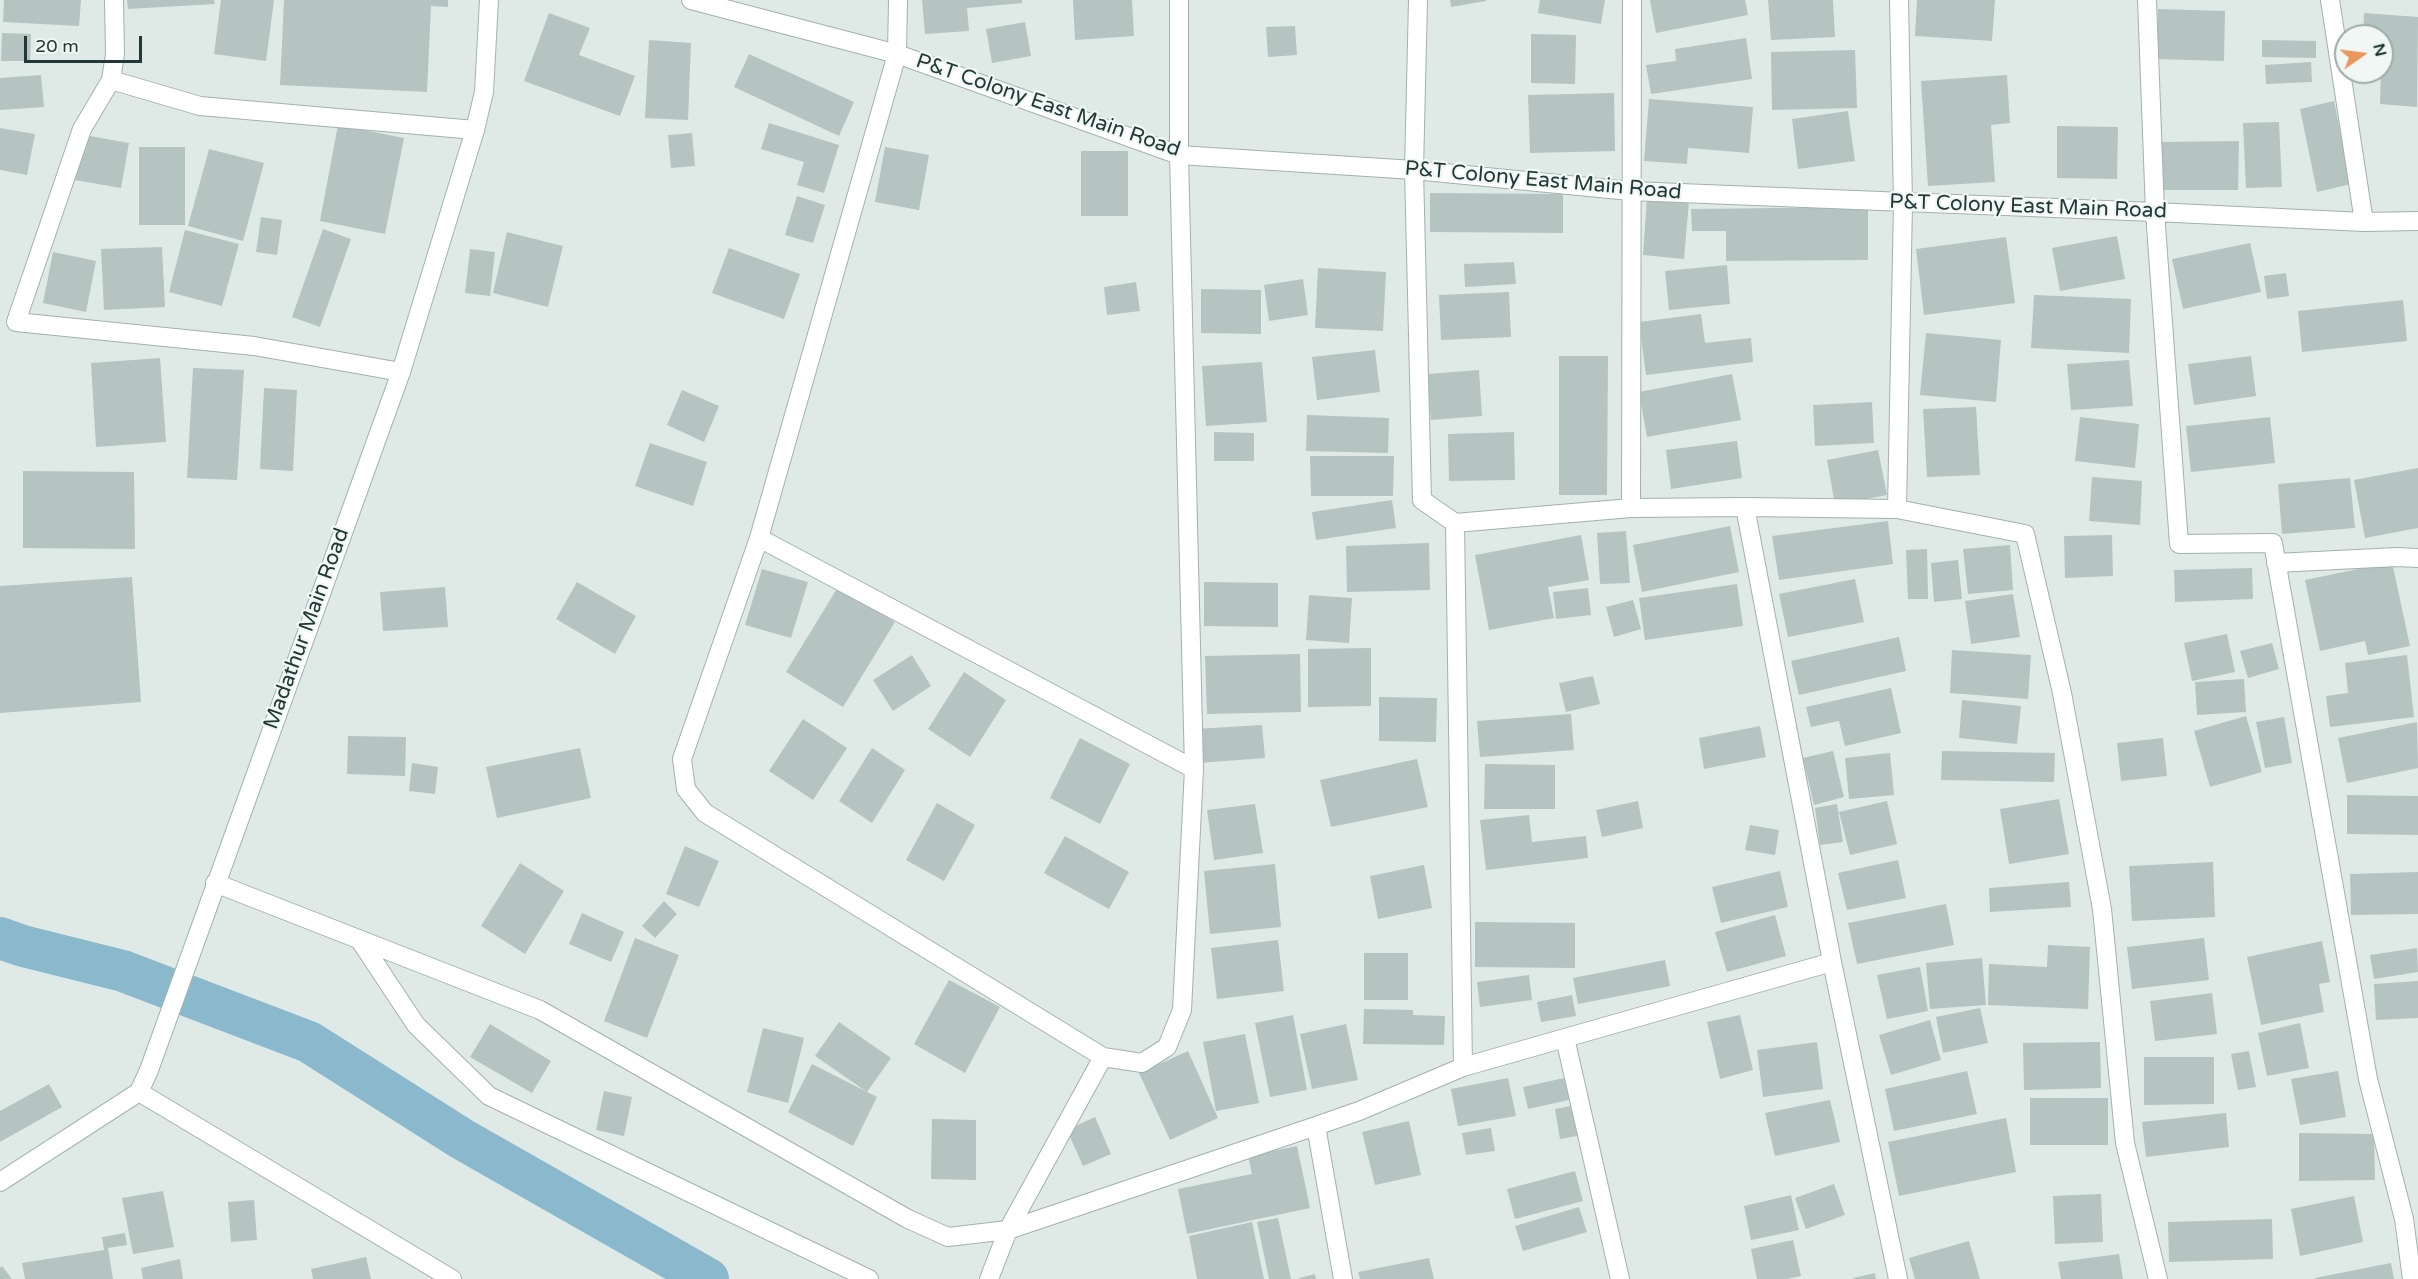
<!DOCTYPE html>
<style>
body{margin:0}
#map{position:relative;width:2418px;height:1279px;overflow:hidden;background:#dfeae7;font-family:"Varela Round",sans-serif}
canvas{display:block}
.north{position:absolute;left:2334px;top:24px;width:60px;height:60px;box-sizing:border-box;background:#f0f7f4;border:2px solid #9daba8;border-radius:50%;rotate:76deg;font-size:16px;font-weight:700;line-height:24px;text-align:center;color:#213936}
.north::after{content:'';display:block;margin:auto;width:21px;height:27px;background:#ea965d;clip-path:polygon(50% 0,100% 100%,50% 72%,0 100%)}
.scale{position:absolute;left:24px;top:36px;width:118px;height:27px;box-sizing:border-box;border:3px solid #213936;border-top:0;padding-left:8px;font-size:18px;line-height:21px;white-space:nowrap;color:#213936;-webkit-text-stroke:4px #f0f7f4;paint-order:stroke}
</style>
<div id="map">
<canvas width="2418" height="1279"></canvas>
<div class="north">N</div>
<div class="scale">20 m</div>
</div>
<script>
const ctx = document.querySelector('canvas').getContext('2d');
ctx.lineJoin = 'round';
function strokePath(path, color, width, dash) { ctx.strokeStyle = color; ctx.lineWidth = width; ctx.lineCap = dash ? 'butt' : 'round'; ctx.setLineDash(dash || []); ctx.stroke(path); }
function paint(path, color) { ctx.fillStyle = color; ctx.fill(path, 'evenodd'); }
function label(font, color, halo, rows, align = 'center') {
  ctx.font = font + ' "Varela Round",sans-serif'; ctx.lineWidth = 4.5; ctx.setLineDash([]); ctx.textBaseline = 'middle'; ctx.strokeStyle = halo; ctx.fillStyle = color; for (const [text, x, y, turn = 0] of rows) {
    ctx.save(); ctx.translate(x, y); ctx.rotate((+turn || 0) * Math.PI / 180); ctx.textAlign = isNaN(turn) ? turn : align; if (halo) ctx.strokeText(text, 0, 0); ctx.fillText(text, 0, 0); ctx.restore();
  }
}
strokePath(new Path2D(`
 M0,938L23,946L123,971L309,1042L462,1139L708,1279`), '#8ab8cc', 42);
paint(new Path2D(`
 M4,0H81L79,26L3,22Z
 M127,0H214L215,4L128,9Z
 M221,0H274L266,61L214,54Z
 M284,0H448V7L431,6L427,92L280,85Z
 M922,0H1022V3L967,8L969,31L925,34Z
 M1073,0H1132L1134,36L1075,40Z
 M1450,0H1486V1L1451,7Z
 M1540,0H1605L1601,24L1538,13Z
 M1650,0H1745L1748,15L1656,33Z
 M1768,0H1833L1835,37L1771,40Z
 M1917,0H1995L1992,41L1915,36Z
 M2158,9L2225,11L2224,61L2157,59Z
 M549,13L590,28L579,55L635,76L620,116L524,81Z
 M2364,13L2418,17L2417,107L2380,104L2382,36H2363Z
 M1025,22L1031,56L992,63L986,29Z
 M1295,26L1297,55L1268,57L1266,27Z
 M2,33L31,34L30,61H1Z
 M1531,34L1576,35L1575,84L1531,83Z
 M1746,38L1752,79L1651,94L1646,65L1676,61L1675,49Z
 M649,40L691,43L688,120L645,118Z
 M2262,40L2316,41V58L2262,57Z
 M1855,50L1857,108L1772,110L1771,52Z
 M749,54L854,102L839,136L734,87Z
 M2311,62L2312,82L2266,84L2265,65Z
 M41,75L44,107L0,110V78Z
 M2007,75L2010,123L1991,125L1995,182L1928,186L1921,81Z
 M1614,93L1615,151L1530,153L1528,95Z
 M1649,99L1753,107L1749,153L1688,148L1687,164L1644,161Z
 M2334,101L2351,184L2317,192L2300,109Z
 M1848,111L1855,161L1798,169L1792,119Z
 M2279,122L2282,187L2246,188L2243,123Z
 M769,123L839,145L824,193L797,185L804,162L761,149Z
 M338,125L404,138L385,234L320,221Z
 M2057,126L2118,127L2117,179L2057,178Z
 M0,128L35,134L27,175L0,170Z
 M692,133L695,166L671,168L668,135Z
 M84,135L129,143L121,188L75,180Z
 M2239,141L2238,190H2161V142Z
 M139,147H185V225H139Z
 M885,147L929,155L919,210L875,202Z
 M209,149L264,163L243,241L188,226Z
 M1081,151H1128V216H1081Z
 M1430,193L1563,194V233L1430,232Z
 M797,196L825,205L813,243L785,235Z
 M1647,198L1689,201L1684,259L1643,255Z
 M1868,207V260L1726,261V231H1692L1691,209Z
 M261,217L282,220L277,255L256,252Z
 M323,229L351,239L320,327L292,317Z
 M185,230L239,244L222,306L169,292Z
 M507,232L563,246L548,307L493,293Z
 M2117,236L2125,279L2060,291L2052,248Z
 M2006,237L2015,303L1924,315L1916,249Z
 M2250,243L2261,292L2183,309L2172,259Z
 M162,247L165,307L104,310L101,249Z
 M729,248L800,274L784,319L712,293Z
 M470,249L495,252L490,296L465,293Z
 M53,252L96,261L86,312L43,303Z
 M1514,262L1516,284L1465,287L1464,264Z
 M1727,265L1730,304L1669,310L1665,271Z
 M1318,268L1386,272L1383,331L1315,328Z
 M2286,273L2289,296L2267,299L2264,276Z
 M1303,279L1308,315L1269,321L1264,285Z
 M1136,282L1140,311L1107,315L1104,287Z
 M1201,289L1261,290V334L1201,333Z
 M1509,292L1511,337L1441,340L1439,295Z
 M2034,295L2131,299L2129,353L2031,348Z
 M2403,300L2407,341L2302,352L2298,311Z
 M1701,314L1705,343L1751,338L1753,362L1646,375L1639,322Z
 M1926,333L2001,340L1996,402L1920,395Z
 M1375,350L1380,392L1317,400L1312,357Z
 M1559,356H1608L1607,495H1559Z
 M2251,356L2256,396L2194,405L2188,364Z
 M160,358L166,442L96,447L91,363Z
 M2129,360L2133,406L2071,410L2067,364Z
 M1262,362L1267,422L1206,426L1202,366Z
 M193,368L244,370L237,480L187,478Z
 M1479,370L1482,416L1431,420L1427,374Z
 M1732,374L1741,420L1647,437L1639,392Z
 M264,388L297,390L293,471L260,469Z
 M682,390L719,406L704,442L667,425Z
 M1872,402L1874,443L1815,446L1813,405Z
 M1976,407L1980,475L1927,477L1923,409Z
 M1307,415L1389,418L1388,453L1306,451Z
 M2080,417L2139,424L2135,468L2075,461Z
 M2270,417L2275,463L2191,472L2186,426Z
 M1214,432L1254,433V461H1214Z
 M1514,432L1515,480L1449,481L1448,434Z
 M1737,441L1742,478L1671,489L1666,450Z
 M650,443L707,462L693,506L635,486Z
 M1878,450L1887,495L1835,505L1827,460Z
 M1310,456H1394L1393,496H1311Z
 M2418,468V528L2365,538L2354,480Z
 M23,471L134,472L135,549L23,548Z
 M2092,477L2142,481L2140,525L2089,521Z
 M2350,478L2355,528L2282,534L2278,484Z
 M1392,500L1396,528L1316,540L1312,512Z
 M1888,521L1893,564L1779,580L1772,536Z
 M1730,526L1739,572L1642,592L1633,545Z
 M1626,531L1630,583L1600,584L1597,533Z
 M1581,535L1589,580L1548,587L1554,618L1489,630L1475,555Z
 M2112,535L2113,576L2065,578L2064,536Z
 M1429,543L1430,590L1347,592L1346,546Z
 M2010,545L2013,590L1968,594L1963,549Z
 M1927,549L1928,599H1908L1906,550Z
 M1958,560L1962,599L1934,602L1931,563Z
 M2392,562L2410,646L2368,655L2365,641L2320,651L2305,580Z
 M2252,568L2253,599L2175,602L2174,570Z
 M762,569L808,582L791,638L745,625Z
 M132,577L141,702L0,713V586Z
 M1855,579L1864,622L1788,637L1779,594Z
 M577,582L636,616L615,654L556,619Z
 M1204,582L1278,583V627L1204,626Z
 M1737,584L1743,626L1645,640L1639,598Z
 M445,587L448,627L383,631L380,592Z
 M838,587L895,622L843,707L786,672Z
 M1588,588L1591,615L1556,619L1553,592Z
 M2013,594L2020,637L1971,644L1965,601Z
 M1309,595L1352,598L1349,643L1306,640Z
 M1633,600L1641,629L1614,637L1606,607Z
 M2227,634L2235,672L2192,681L2184,643Z
 M1899,637L1906,671L1799,695L1791,661Z
 M2272,643L2279,669L2248,678L2240,651Z
 M1371,648V706L1308,707V649Z
 M1952,650L2031,655L2028,699L1950,693Z
 M1300,654L1301,712L1207,714L1205,656Z
 M912,655L931,686L893,711L873,680Z
 M2407,655L2414,717L2330,727L2326,696L2348,693L2345,663Z
 M964,672L1006,700L970,757L928,729Z
 M1593,676L1600,704L1566,712L1559,683Z
 M2244,679L2246,712L2197,715L2195,682Z
 M1891,688L1901,733L1845,746L1839,721L1811,727L1806,707Z
 M1379,697L1437,698L1436,742L1379,741Z
 M1962,700L2021,706L2017,744L1959,738Z
 M1571,714L1574,750L1480,757L1477,721Z
 M2246,716L2262,772L2210,787L2194,731Z
 M2284,717L2292,763L2265,768L2256,722Z
 M803,719L847,748L813,800L769,771Z
 M2417,722L2418,768L2347,783L2338,738Z
 M1262,725L1265,758L1199,763L1196,729Z
 M1760,726L1766,757L1704,769L1699,738Z
 M348,736L406,737L405,776L347,774Z
 M1080,738L1130,764L1100,824L1050,798Z
 M2163,738L2167,776L2121,781L2117,743Z
 M580,748L591,798L497,818L486,767Z
 M872,748L905,770L872,823L839,801Z
 M1833,751L1844,797L1814,805L1803,758Z
 M1942,751L2055,753L2054,782L1941,780Z
 M1890,753L1894,795L1849,799L1845,758Z
 M1417,759L1428,807L1331,827L1320,780Z
 M412,763L438,767L435,794L409,791Z
 M1485,764L1555,765V809H1484Z
 M2347,795L2418,796V835L2347,834Z
 M2059,799L2069,854L2009,864L2000,809Z
 M1638,801L1643,828L1602,837L1596,810Z
 M1887,801L1897,844L1850,855L1839,812Z
 M937,803L975,825L944,881L906,860Z
 M1255,804L1263,853L1214,860L1207,810Z
 M1837,804L1843,842L1820,845L1815,808Z
 M1529,815L1532,842L1586,836L1588,858L1486,870L1480,820Z
 M1750,825L1779,830L1775,855L1745,850Z
 M1065,836L1129,872L1109,909L1044,873Z
 M685,846L719,861L699,907L666,894Z
 M1898,860L1906,898L1847,910L1838,873Z
 M2213,862L2215,917L2132,921L2129,866Z
 M520,863L564,891L525,954L481,926Z
 M1275,864L1281,927L1210,934L1204,871Z
 M1424,865L1432,908L1378,919L1370,876Z
 M1780,871L1788,907L1721,923L1712,887Z
 M2418,872V914L2351,915L2350,874Z
 M2069,882L2071,907L1990,912L1989,888Z
 M664,901L677,914L655,938L642,926Z
 M1946,904L1954,945L1857,964L1848,923Z
 M582,913L624,932L611,962L569,944Z
 M1775,915L1786,956L1727,972L1715,932Z
 M1475,922L1575,923V968L1475,967Z
 M635,938L679,955L647,1038L604,1021Z
 M2204,938L2209,980L2132,989L2127,947Z
 M1278,940L1284,991L1217,999L1211,948Z
 M2322,941L2330,982L2319,984L2324,1012L2261,1025L2247,957Z
 M2048,945L2090,947L2088,1009L1988,1005L1989,964L2047,967Z
 M2417,948L2418,972L2374,979L2370,955Z
 M1364,953H1408V1000H1364Z
 M1982,958L1986,1005L1930,1009L1926,963Z
 M1665,960L1670,986L1578,1004L1573,978Z
 M1920,967L1928,1011L1887,1019L1877,975Z
 M1529,975L1532,1000L1480,1007L1477,982Z
 M949,980L1000,1007L965,1073L914,1044Z
 M2418,981V1018L2376,1020L2374,984Z
 M2212,993L2217,1034L2155,1041L2150,1001Z
 M1572,995L1576,1016L1541,1022L1537,1002Z
 M1980,1008L1988,1043L1943,1053L1936,1017Z
 M1364,1009L1413,1010V1015L1445,1016L1444,1045L1363,1044Z
 M1293,1015L1307,1090L1270,1097L1255,1023Z
 M1740,1015L1753,1070L1720,1079L1707,1022Z
 M1930,1020L1941,1060L1891,1075L1879,1035Z
 M839,1022L891,1058L867,1092L815,1056Z
 M2300,1023L2309,1068L2267,1076L2258,1033Z
 M490,1024L551,1061L532,1093L470,1057Z
 M1346,1024L1358,1080L1312,1089L1300,1034Z
 M763,1028L804,1038L788,1103L747,1092Z
 M1245,1034L1259,1103L1216,1111L1203,1042Z
 M1817,1042L1823,1089L1763,1097L1757,1050Z
 M2100,1042L2101,1088L2024,1090L2023,1043Z
 M1188,1051L1218,1118L1170,1140L1139,1073Z
 M2249,1051L2256,1087L2238,1090L2231,1054Z
 M2144,1057H2214V1104L2144,1105Z
 M812,1064L877,1097L853,1146L788,1112Z
 M1967,1071L1977,1114L1894,1131L1885,1089Z
 M2338,1071L2346,1117L2300,1125L2291,1079Z
 M1508,1078L1516,1116L1458,1126L1451,1089Z
 M1564,1078L1569,1100L1528,1109L1523,1087Z
 M49,1084L62,1107L0,1142V1111Z
 M604,1091L632,1097L624,1136L596,1130Z
 M2030,1098H2108V1145H2030Z
 M1830,1100L1840,1142L1775,1156L1765,1113Z
 M1576,1105L1582,1135L1560,1139L1555,1109Z
 M2226,1113L2229,1147L2146,1157L2142,1122Z
 M1095,1117L1111,1154L1083,1166L1067,1130Z
 M2006,1118L2016,1172L1899,1196L1888,1142Z
 M932,1119L976,1120V1180L931,1179Z
 M1409,1121L1421,1175L1375,1185L1362,1132Z
 M1491,1128L1495,1151L1466,1155L1462,1133Z
 M2299,1133L2374,1134L2375,1180L2299,1181Z
 M1297,1146L1310,1208L1187,1234L1178,1189L1252,1174L1248,1156Z
 M1575,1171L1583,1201L1515,1219L1507,1189Z
 M1834,1184L1845,1215L1806,1229L1795,1198Z
 M163,1191L174,1247L133,1254L122,1198Z
 M2101,1194L2103,1242L2055,1244L2053,1196Z
 M1791,1195L1799,1230L1751,1240L1744,1206Z
 M2354,1196L2363,1242L2300,1256L2291,1209Z
 M254,1200L257,1240L231,1242L228,1202Z
 M1579,1207L1587,1232L1523,1251L1515,1226Z
 M1278,1218L1291,1279H1269L1257,1222Z
 M2272,1219L2273,1259L2169,1262L2168,1222Z
 M1252,1222L1264,1279H1197L1189,1236Z
 M125,1233L127,1245L108,1248L113,1279H25L22,1263L104,1250L102,1237Z
 M1793,1240L1801,1276L1787,1279H1757L1751,1249Z
 M1969,1241L1980,1279H1915L1909,1258Z
 M2119,1254L2123,1279H2061L2058,1262Z
 M366,1257L371,1279H313L311,1269Z
 M1429,1258L1434,1279H1360L1358,1272Z
 M180,1259L183,1279H143L141,1268Z
 M2391,1263L2394,1279H2315V1278Z
 M2,1266L12,1279H0V1268Z
 M1875,1273L1876,1279H1853V1278Z
 M1315,1274L1316,1279H1299V1278Z`), '#b5c4c0');
const street = new Path2D(`
 M114,0L115,54L111,80L200,106L475,130
 M691,0L897,54L1179,155L1414,170L1630,191L2155,212L2364,222L2418,221
 M898,0L897,54L759,538L682,759L686,789L705,813L1103,1057L1142,1063L1167,1047L1182,1010L1194,769L1179,155V0
 M2147,0L2155,212L2179,544L2273,543L2368,1079L2404,1219L2412,1279
 M2330,0L2364,222
 M111,80L82,129L16,322L254,346L401,372
 M1745,507L1897,509L1903,203L1899,0
 M1631,508L1632,0
 M1897,509L2025,534L2062,693L2102,909L2125,1143L2158,1279
 M1455,523L1463,1067
 M759,538L1194,769
 M2276,563L2397,557L2418,558
 M215,883L540,1010L908,1219L948,1237L1008,1230L1316,1126
 M359,939L416,1025L489,1096L869,1279
 M1832,962L1898,1279
 M1565,1038L1620,1279
 M139,1092L452,1279
 M989,1279L1008,1230L1103,1057
 M1343,1279L1316,1126L1359,1111L1463,1067L1832,962L1745,507L1631,508L1455,523L1422,500L1414,170L1418,0`);
const secondary = new Path2D(`
 M0,1182L139,1092L149,1070L401,372L475,130L484,92L489,0`);
strokePath(street, '#a2b1ae', 20);
strokePath(secondary, '#9fb5b0', 20);
strokePath(street, '#fff', 18);
strokePath(secondary, '#fff', 18);
label('21px', '#213936', '#f0f7f4', [
 ["P&T Colony East Main Road",1048,106,19],
 ["P&T Colony East Main Road",1543,181,5],
 ["P&T Colony East Main Road",2028,207,2],
 ["Madathur Main Road",307,629,-70]
]);
</script>
